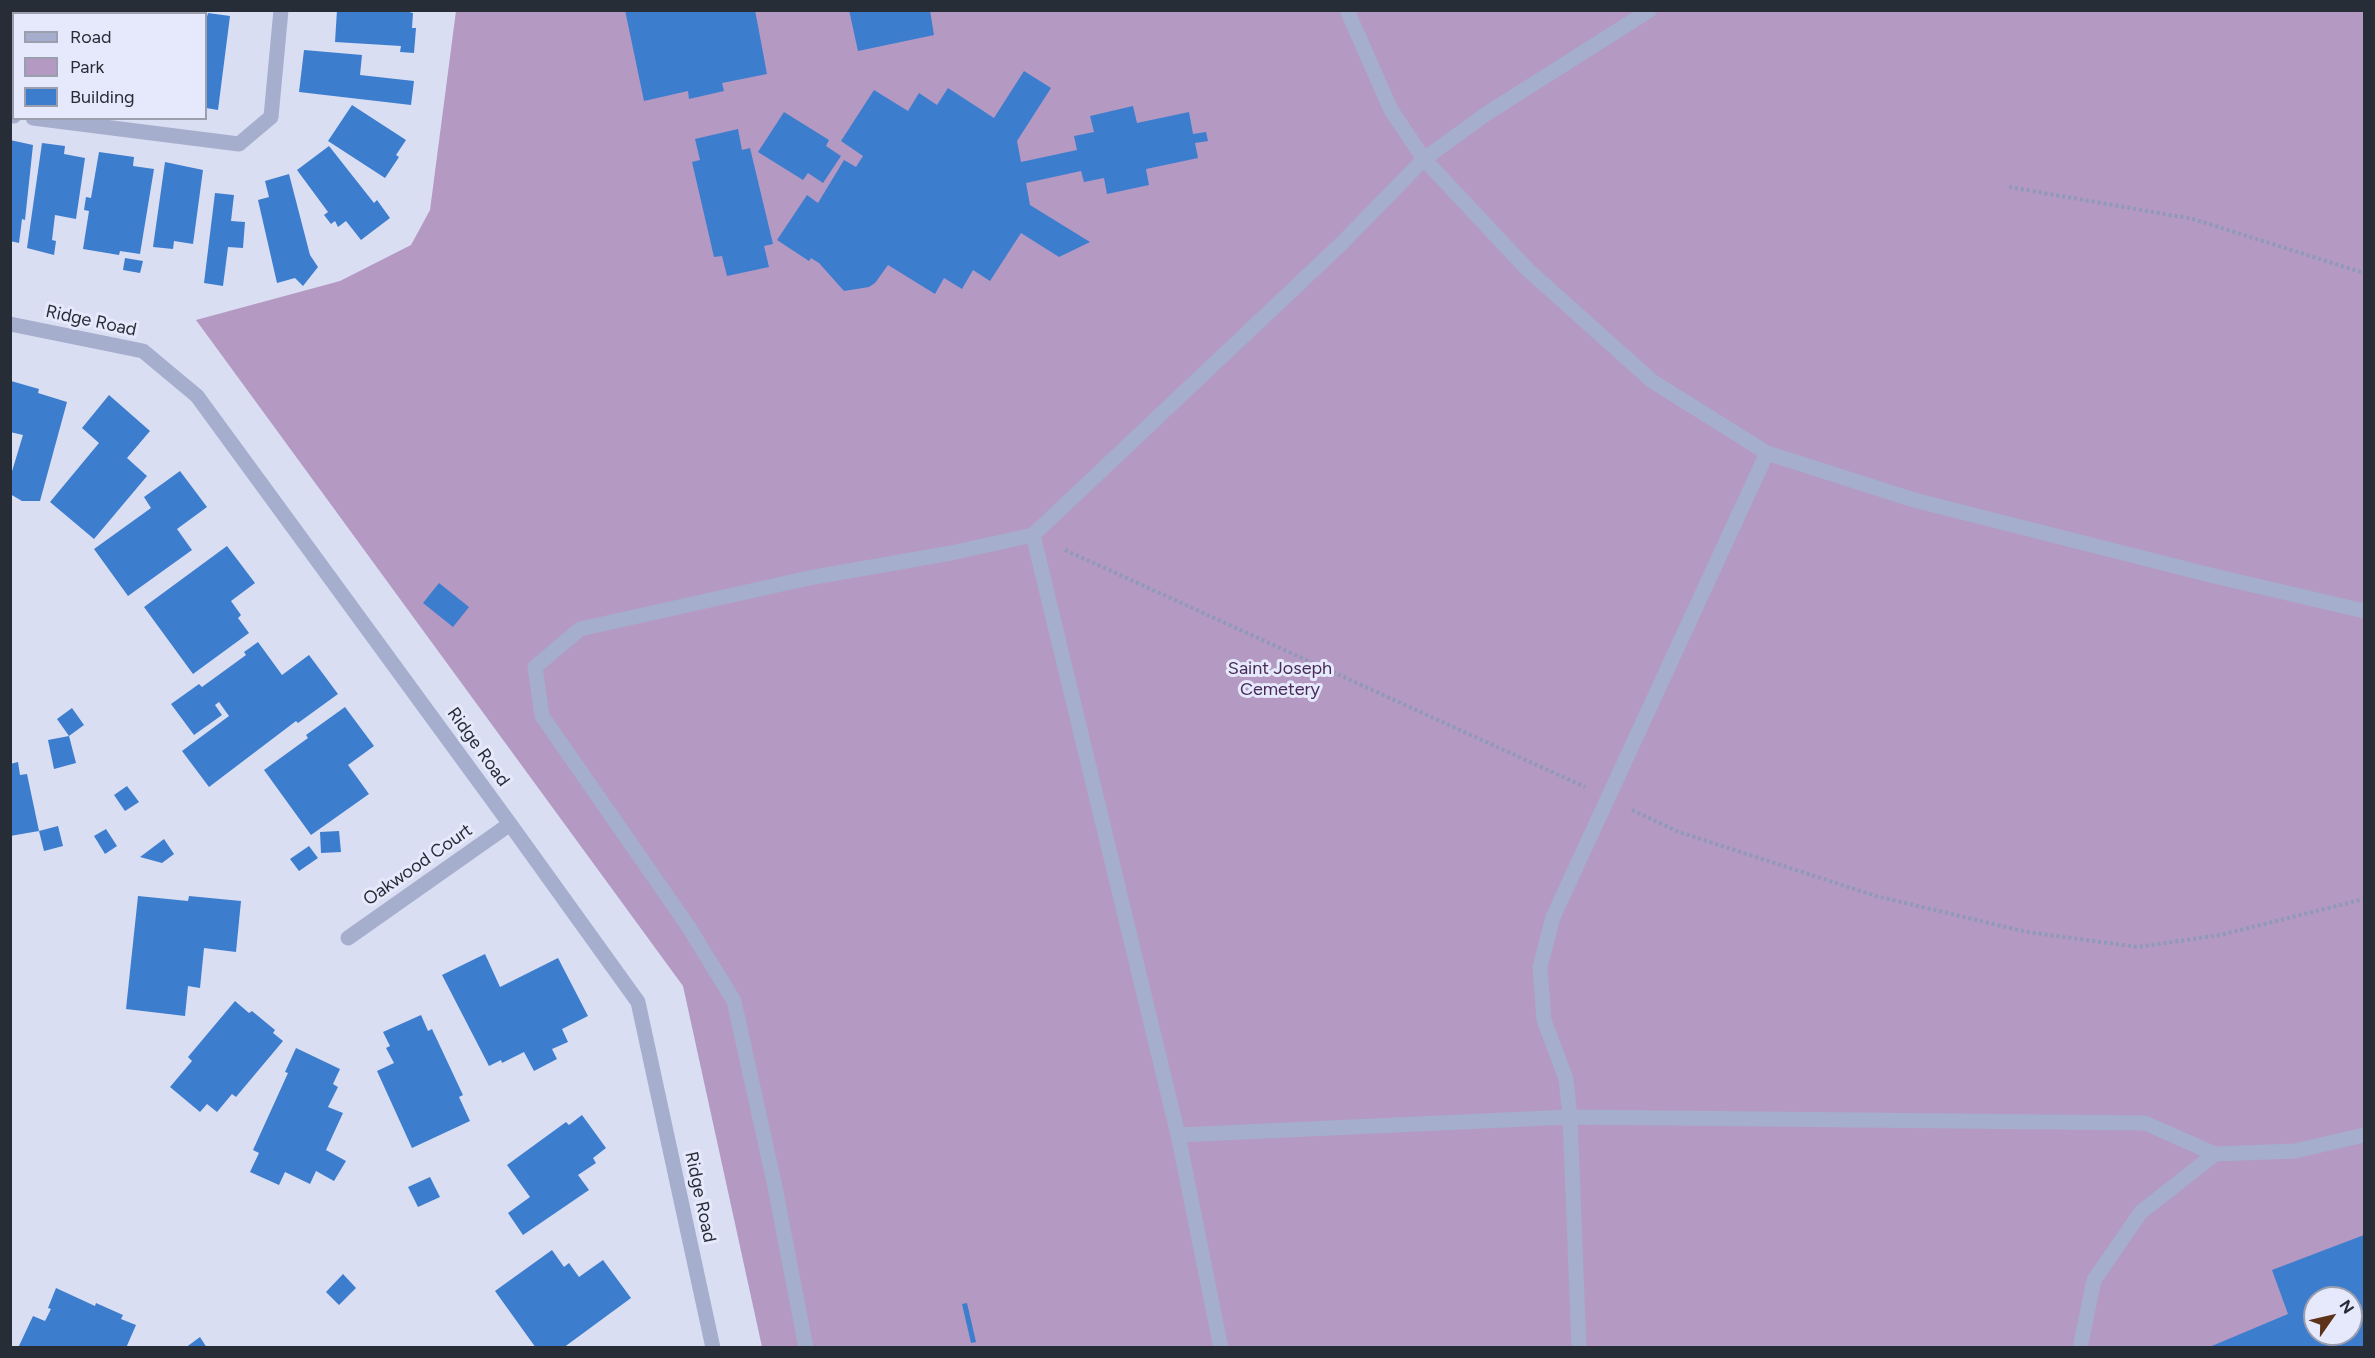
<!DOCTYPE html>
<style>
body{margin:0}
#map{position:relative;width:2375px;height:1358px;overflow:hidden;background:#dadef3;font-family:Figtree,sans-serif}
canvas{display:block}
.frame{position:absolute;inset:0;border:12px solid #272d37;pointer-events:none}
.legend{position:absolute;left:12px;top:12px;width:195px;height:108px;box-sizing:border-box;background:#e6e9fb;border:2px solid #9a9ead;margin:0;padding:8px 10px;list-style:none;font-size:18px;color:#272d37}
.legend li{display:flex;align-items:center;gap:12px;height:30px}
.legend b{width:30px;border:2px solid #9a9ead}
.north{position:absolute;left:2303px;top:1286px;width:60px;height:60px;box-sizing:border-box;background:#e6e9fb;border:2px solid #9a9ead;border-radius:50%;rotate:56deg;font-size:16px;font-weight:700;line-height:24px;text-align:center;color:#272d37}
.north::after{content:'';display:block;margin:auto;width:21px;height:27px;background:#5c3219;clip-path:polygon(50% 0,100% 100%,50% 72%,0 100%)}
</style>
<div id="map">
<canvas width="2375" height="1358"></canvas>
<div class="frame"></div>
<ul class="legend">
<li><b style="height:8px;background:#a5aecc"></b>Road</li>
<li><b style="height:16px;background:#b499c3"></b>Park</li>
<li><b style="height:16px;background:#3d7dce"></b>Building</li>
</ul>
<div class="north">N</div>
</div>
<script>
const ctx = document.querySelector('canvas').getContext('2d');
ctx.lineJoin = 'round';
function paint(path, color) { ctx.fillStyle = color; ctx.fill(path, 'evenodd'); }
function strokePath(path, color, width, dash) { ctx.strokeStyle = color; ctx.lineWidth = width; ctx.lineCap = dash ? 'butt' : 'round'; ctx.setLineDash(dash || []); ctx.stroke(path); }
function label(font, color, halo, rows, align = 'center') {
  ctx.font = font + ' Figtree,sans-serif'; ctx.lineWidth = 6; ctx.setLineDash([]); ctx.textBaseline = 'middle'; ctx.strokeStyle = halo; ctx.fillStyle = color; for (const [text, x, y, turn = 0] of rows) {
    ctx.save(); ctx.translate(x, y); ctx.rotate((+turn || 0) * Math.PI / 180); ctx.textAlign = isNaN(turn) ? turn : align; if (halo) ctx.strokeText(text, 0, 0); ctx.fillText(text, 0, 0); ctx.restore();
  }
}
paint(new Path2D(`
 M456,11H2364V1347H762L683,986L196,320L340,281L411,245L430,210ZM2315,1298H2351V1334H2315Z`), '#b499c3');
paint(new Path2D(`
 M11,10H63V14H14V72H10Z
 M337,10H401L413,13L412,28H416L414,53L400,52L401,46L335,42Z
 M625,10H755L767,74L722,83L724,91L689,99L688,91L644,101Z
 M849,10H930L934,35L858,51Z
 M208,13L230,16L218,110L206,108V20Z
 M304,50L362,55L360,75L414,81L411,105L299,92Z
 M1024,71L1051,88L1017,141L1021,162L1077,150L1074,136L1094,132L1090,116L1133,106L1137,123L1189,112L1193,134L1206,132L1208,141L1195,143L1198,158L1146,169L1149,185L1107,194L1104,178L1084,182L1081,171L1026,183L1030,205L1090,242L1059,257L1021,233L990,281L973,270L962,289L944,278L935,294L888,265L875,283L869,287L844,291L819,263L811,258L809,261L777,240L807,195L818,203L844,160L856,167L863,156L841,141L874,90L908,111L919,93L937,105L948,88L994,118Z
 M352,105L406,140L396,155L399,157L385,178L328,141Z
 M784,112L829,140L826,146L841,156L823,183L808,173L803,180L758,152Z
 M738,129L742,150L750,148L773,244L764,246L769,267L727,276L722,256L714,257L692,162L700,160L695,139Z
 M10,140L33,145L25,220L22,219L19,243L10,241Z
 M42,143L65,146L64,154L85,158L76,219L55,215L52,240L56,241L54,255L27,248Z
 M329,146L374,203L377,200L390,218L361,240L346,221L338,227L335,221L331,224L324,215L328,212L297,170Z
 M99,152L134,157L133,166L154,169L140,254L120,251L119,255L83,249L89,211L84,210L86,197L91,198Z
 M165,162L203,170L193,244L174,241L173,249L153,247Z
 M289,174L310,255L318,267L303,286L295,278L277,283L258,200L269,197L265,181Z
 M215,193L234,195L231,221L245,222L243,248L228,247L223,286L204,283Z
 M125,258L143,261L140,273L123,270Z
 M11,381L39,389L38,393L67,402L40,501H22L10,494V478L23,435L10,432Z
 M109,395L150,431L127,458L147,476L94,539L50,502L99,443L82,428Z
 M180,471L207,507L177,529L192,550L128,596L94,549L151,508L144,497Z
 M227,546L255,583L231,601L241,615L238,618L249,633L193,674L144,607Z
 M439,583L469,607L453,627L423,603Z
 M258,642L282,675L309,655L338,694L298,723L296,721L209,787L182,751L229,716L219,702L215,705L222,715L194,735L171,704L199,684L202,687L246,655L244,652Z
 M345,707L374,746L348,765L369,794L311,835L264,770L308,738L306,735Z
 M72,708L84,725L69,736L57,719Z
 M69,736L76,763L54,769L48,740Z
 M18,762L20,775L27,774L39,831L58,826L63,846L44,851L39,831L10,836V764Z
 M127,786L139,802L125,811L114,795Z
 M106,829L117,846L105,854L94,836Z
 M339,831L341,852L321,853L320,832Z
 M164,839L174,854L162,863L140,857Z
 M309,846L318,858L299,871L290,859Z
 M138,896L188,901L189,896L241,901L236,952L204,948L200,988L188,986L185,1016L126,1009Z
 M485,954L500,987L558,958L588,1016L562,1029L568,1042L552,1049L557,1059L534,1071L524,1052L502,1063L501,1060L489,1066L442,975Z
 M235,1001L249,1013L252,1011L275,1030L273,1033L283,1041L236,1097L232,1094L217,1112L207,1104L200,1112L170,1087L192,1061L188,1057Z
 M421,1015L428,1031L432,1029L463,1095L459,1097L470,1121L412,1148L377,1071L394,1063L386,1048L390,1046L383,1032Z
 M296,1048L340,1069L333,1084L338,1087L328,1107L343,1113L326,1150L346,1161L334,1181L316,1171L310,1184L285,1172L279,1185L250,1172L259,1153L253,1150L288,1073L285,1072Z
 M582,1115L606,1148L593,1158L596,1163L578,1175L589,1190L523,1235L508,1213L530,1197L507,1165L566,1122L569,1125Z
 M430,1177L440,1197L418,1207L408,1187Z
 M2364,1235V1348H2207L2288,1314L2272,1270ZM2315,1298H2351V1334H2315Z
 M552,1250L564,1267L569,1263L579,1277L603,1260L631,1298L563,1348H536L495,1291Z
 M343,1274L356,1288L339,1305L326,1292Z
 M56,1288L95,1306L96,1303L123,1315L121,1319L136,1325L126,1348H18L33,1316L45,1321L51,1309L48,1308Z
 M967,1303L976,1342L971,1343L962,1304Z
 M200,1337L207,1348H185Z`), '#3d7dce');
strokePath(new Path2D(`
 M2009,187L2193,219L2364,273
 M1065,550L1585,787
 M1632,810L1679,832L1876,896L2027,932L2138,947L2220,935L2364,899`), '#8f99b8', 4, [3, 3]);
strokePath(new Path2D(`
 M1650,10L1486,114L1424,159L1527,269L1652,381L1767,453L1914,500L2210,575L2364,611
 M10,116H14
 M33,118L239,144L271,117L281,10
 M10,324L143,351L197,396L510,824L638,1002L713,1348
 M1033,535L1178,1135L1221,1348
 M348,938L510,824
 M1178,1135L1570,1117L2145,1123L2215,1154L2295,1151L2364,1135
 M806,1348L775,1187L734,1001L688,926L542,716L535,667L580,629L809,578L951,553L1033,535L1341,244L1424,159L1391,110L1347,10
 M1579,1348L1570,1117L1566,1079L1544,1020L1540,967L1553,917L1767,453
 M2080,1348L2094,1280L2141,1212L2215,1154`), '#a5aecc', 15);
label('18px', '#272d37', '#e6e9fb', [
 ["Ridge Road",91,321,12],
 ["Ridge Road",478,747,54],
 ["Oakwood Court",418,865,-35],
 ["Ridge Road",700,1197,78]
]);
label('18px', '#482957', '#e6e9fb', [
 ["Saint Joseph",1280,669],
 ["Cemetery",1280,690]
]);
</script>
